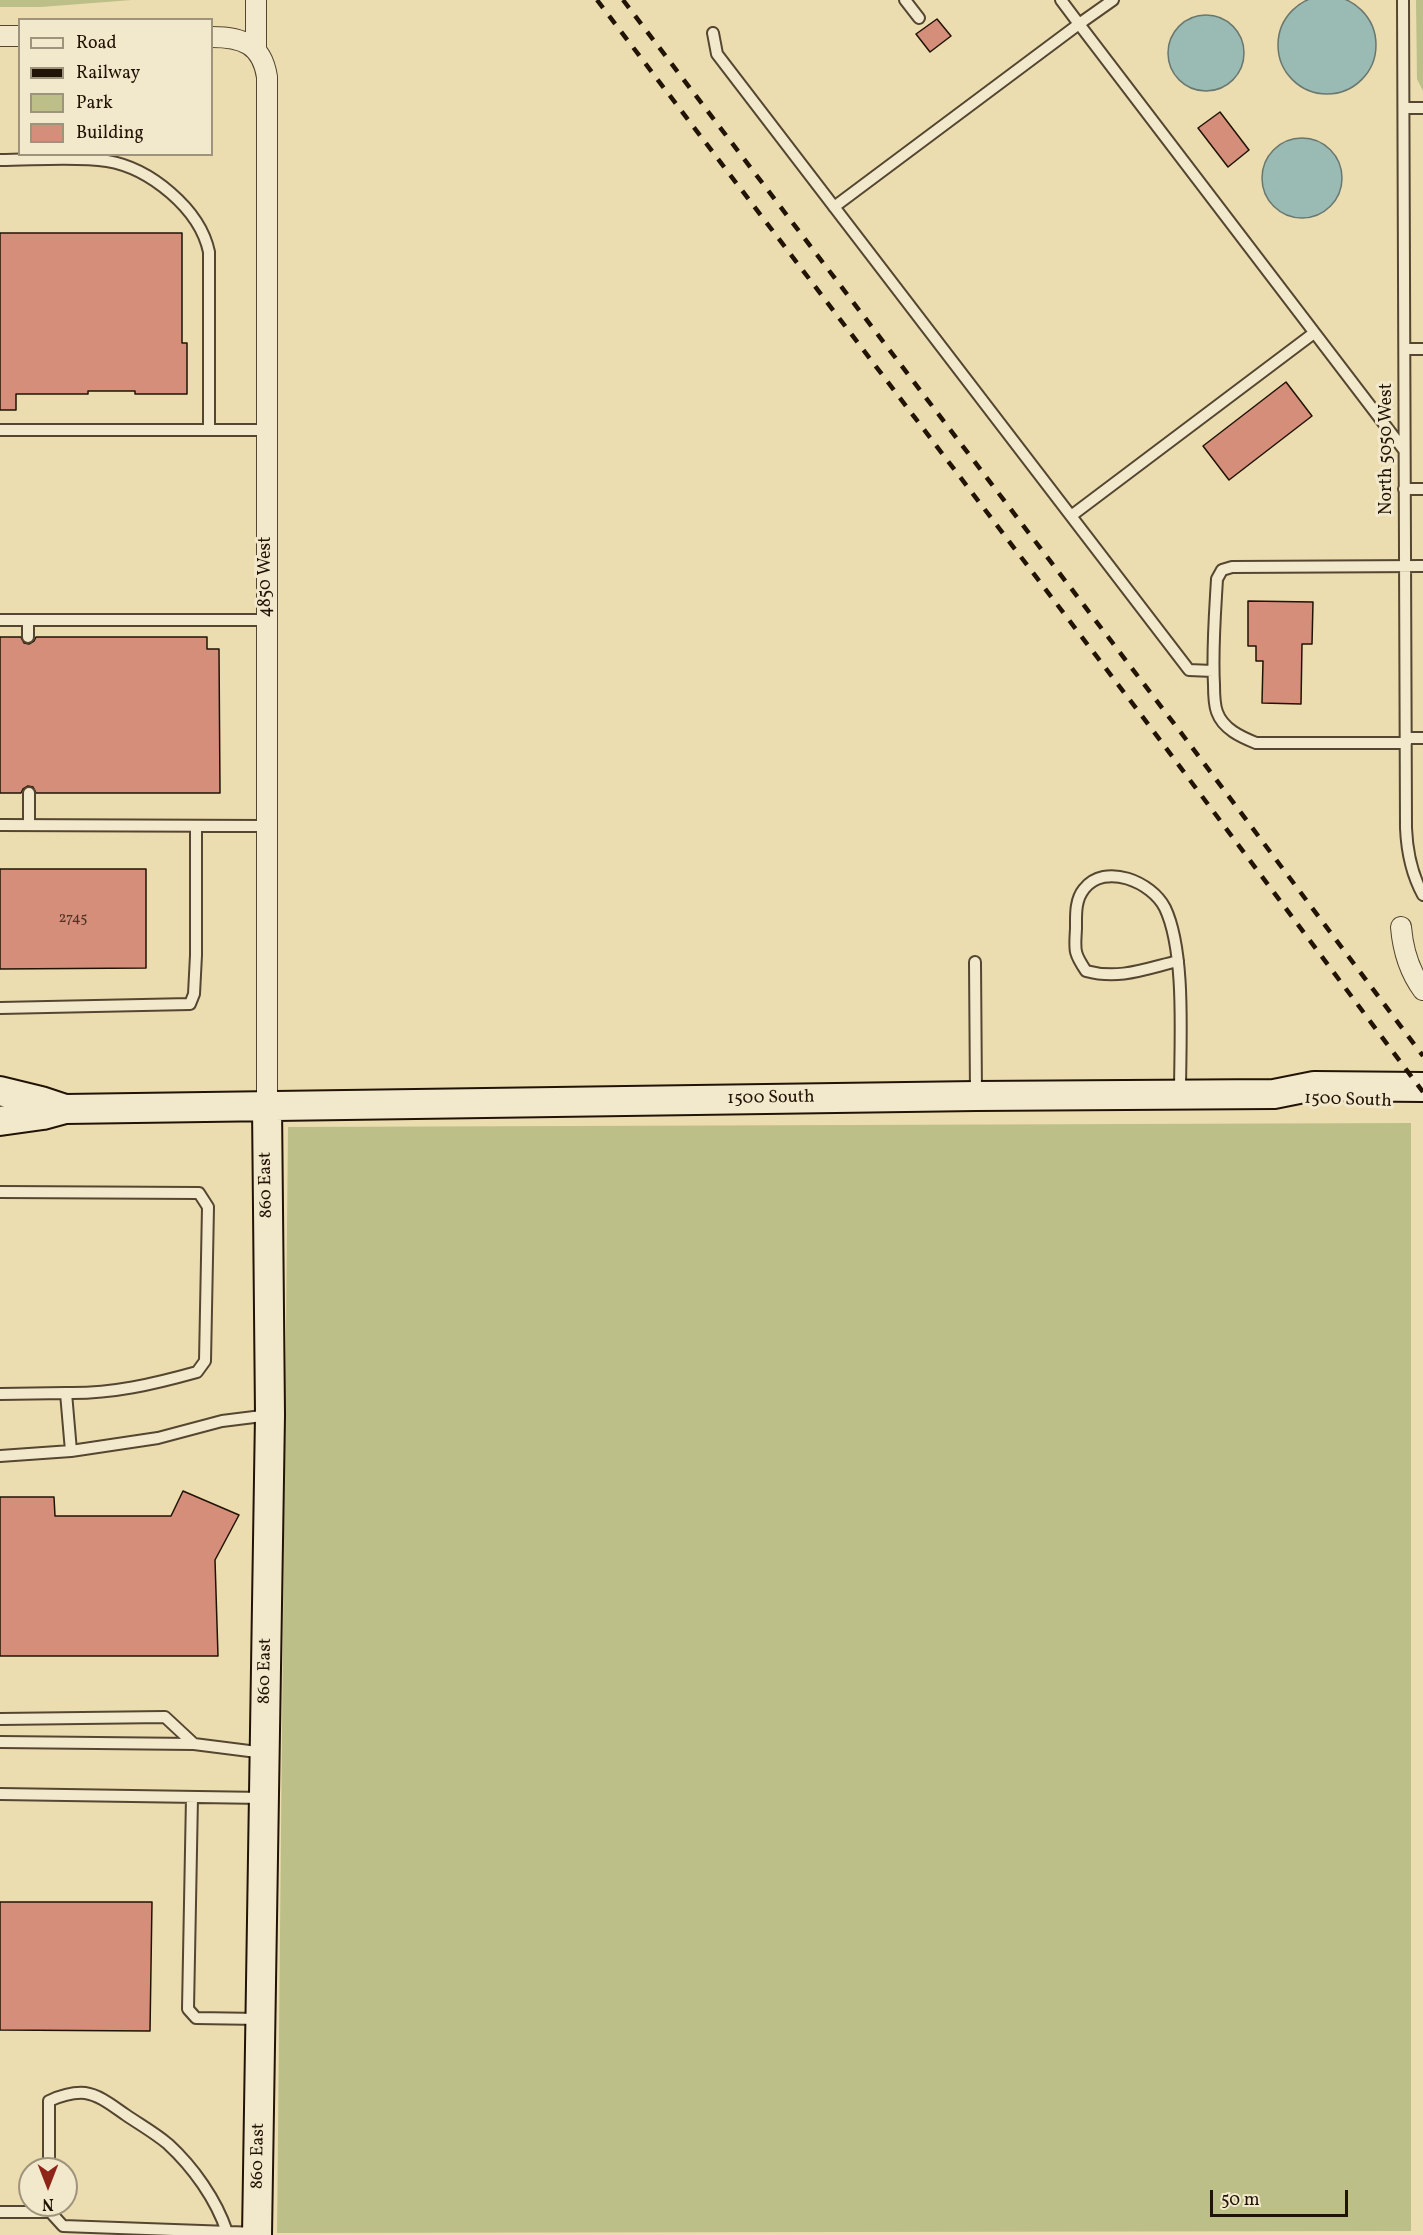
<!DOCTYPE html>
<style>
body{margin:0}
#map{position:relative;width:1423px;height:2235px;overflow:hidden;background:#ebddb0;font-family:Vollkorn,serif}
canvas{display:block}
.legend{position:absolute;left:18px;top:18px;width:195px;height:138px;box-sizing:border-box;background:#f2e9cc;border:2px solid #9e937c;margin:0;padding:8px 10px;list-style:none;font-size:18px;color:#211305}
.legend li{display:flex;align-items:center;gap:12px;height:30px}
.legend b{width:30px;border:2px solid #9e937c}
.north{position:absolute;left:18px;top:2157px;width:60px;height:60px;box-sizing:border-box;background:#f2e9cc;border:2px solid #9e937c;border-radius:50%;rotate:180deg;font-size:16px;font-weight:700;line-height:24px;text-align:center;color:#211305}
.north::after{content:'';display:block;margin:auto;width:21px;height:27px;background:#8f2418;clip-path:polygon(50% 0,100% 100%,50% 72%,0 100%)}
.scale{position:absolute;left:1210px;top:2190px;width:138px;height:27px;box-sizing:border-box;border:3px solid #211305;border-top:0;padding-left:8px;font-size:18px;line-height:21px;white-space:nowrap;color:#211305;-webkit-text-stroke:4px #f2e9cc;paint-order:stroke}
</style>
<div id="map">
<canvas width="1423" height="2235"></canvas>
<ul class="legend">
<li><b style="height:8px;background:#f2e9cc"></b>Road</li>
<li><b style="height:8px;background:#211305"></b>Railway</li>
<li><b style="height:16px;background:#bcbf87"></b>Park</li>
<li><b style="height:16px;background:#d48e7a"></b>Building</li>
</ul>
<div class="north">N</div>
<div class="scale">50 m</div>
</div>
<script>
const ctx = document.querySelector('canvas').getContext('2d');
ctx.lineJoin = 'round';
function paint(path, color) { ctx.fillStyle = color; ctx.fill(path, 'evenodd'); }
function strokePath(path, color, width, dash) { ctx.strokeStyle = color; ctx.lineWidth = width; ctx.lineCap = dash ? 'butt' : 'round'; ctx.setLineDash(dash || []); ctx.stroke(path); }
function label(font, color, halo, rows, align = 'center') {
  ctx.font = font + ' Vollkorn,serif'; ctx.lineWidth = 6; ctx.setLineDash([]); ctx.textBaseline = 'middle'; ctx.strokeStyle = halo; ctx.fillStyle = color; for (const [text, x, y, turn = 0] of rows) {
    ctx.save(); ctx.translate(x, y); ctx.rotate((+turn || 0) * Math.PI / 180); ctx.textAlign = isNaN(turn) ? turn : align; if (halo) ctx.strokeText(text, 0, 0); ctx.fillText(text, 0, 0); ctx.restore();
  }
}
paint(new Path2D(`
 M0,0H132L41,7H0Z
 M1416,0H1423V91L1417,79Z
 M1411,1123V2231L277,2233L288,1127Z`), '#bcbf87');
const water = new Path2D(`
 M1278 45a49 49 0 1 1 98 0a49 49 0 1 1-98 0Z
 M1168 53a38 38 0 1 1 76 0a38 38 0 1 1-76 0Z
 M1262 178a40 40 0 1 1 80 0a40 40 0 1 1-80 0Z`);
paint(water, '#9abab4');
strokePath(water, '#6a776e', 1.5);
const building = new Path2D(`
 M937,19L951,36L930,52L916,34Z
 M1220,112L1249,150L1228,167L1198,128Z
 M0,233H182V343H187V394H135V391H88V394H16V410H0Z
 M1286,382L1312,416L1229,480L1203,446Z
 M1248,601L1313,602L1312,644H1302L1301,704L1262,703L1263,661H1256V646H1248Z
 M0,637H21L24,643L29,644L34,641L36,637H207V649H219L220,793H36L33,787L28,786L23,789L21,793H0Z
 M0,869H146V968L0,969Z
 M183,1491L239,1515L215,1560L218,1656H0V1497H54L55,1516H171Z
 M0,1902H152L150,2031L0,2030Z`);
paint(building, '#d48e7a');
strokePath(building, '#211305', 1.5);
const lane = new Path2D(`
 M905,0L919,18
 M1061,0L1079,24L1113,0
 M1403,0L1406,828C1407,852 1411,873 1423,895
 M713,33L717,54L1189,670L1213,671
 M1404,108H1423
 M0,160C33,160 75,156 107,161C150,168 200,209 209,252V430
 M834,207L1079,24L1404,450
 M1405,349H1423
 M0,430H267
 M1404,489H1423
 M1071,516L1314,333
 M0,620H267
 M28,620V637
 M1406,738H1423
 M1406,743H1256C1241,737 1223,729 1217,712C1214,704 1214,693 1214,685C1212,650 1215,614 1217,579L1222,570L1232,567L1423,566
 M29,793V825
 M0,825L266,826
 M1178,961C1145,969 1119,980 1086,971C1073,952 1075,950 1076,928C1076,915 1075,900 1084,889C1105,862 1152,882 1165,908C1186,952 1180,1043 1180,1093
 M975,962L976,1095
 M0,1008L190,1004L194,994L196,955V826
 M0,1192L199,1193L208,1207L205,1361L197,1372C154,1384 112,1394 66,1393L71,1451
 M0,1394L66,1393
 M0,1456L71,1451L158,1438L222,1421L270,1415
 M0,1719L165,1717L194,1744L265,1753
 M0,1742L194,1744
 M0,1794L264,1798
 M192,1797L188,2009L196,2018L260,2019
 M49,2169V2101C60,2096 73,2092 85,2093C100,2095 114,2107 126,2115C139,2124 155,2133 168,2144C193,2167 216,2199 227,2232
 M50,2205L53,2215L63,2226L257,2233
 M0,2212H53`);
const street = new Path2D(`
 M256,0V50
 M0,36H20
 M212,37C242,37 262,44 267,77V1106
 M1401,927C1403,951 1409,971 1423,990`);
const secondary = new Path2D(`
 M0,1091L41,1101L65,1109
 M0,1121L43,1115L65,1109L976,1096L1274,1094L1314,1086L1423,1087
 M257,2235L270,1415L267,1106`);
strokePath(lane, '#544630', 14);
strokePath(street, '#544630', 22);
strokePath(secondary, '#211305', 32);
strokePath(lane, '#f2e9cc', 10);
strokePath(street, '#f2e9cc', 20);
strokePath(secondary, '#f2e9cc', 28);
strokePath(new Path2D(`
 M597,0L1142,716L1423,1092
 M623,0L1185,738L1423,1056`), '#211305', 4.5, [10, 10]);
label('15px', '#4e3222', null, [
 ["2745",73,919]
]);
label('18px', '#211305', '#f2e9cc', [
 ["North 5050 West",1388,449,-90],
 ["4850 West",267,577,-90],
 ["1500 South",771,1099,-1],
 ["1500 South",1348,1101,2],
 ["860 East",267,1185,-91],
 ["860 East",266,1671,-89],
 ["860 East",259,2156,-89]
]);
</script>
